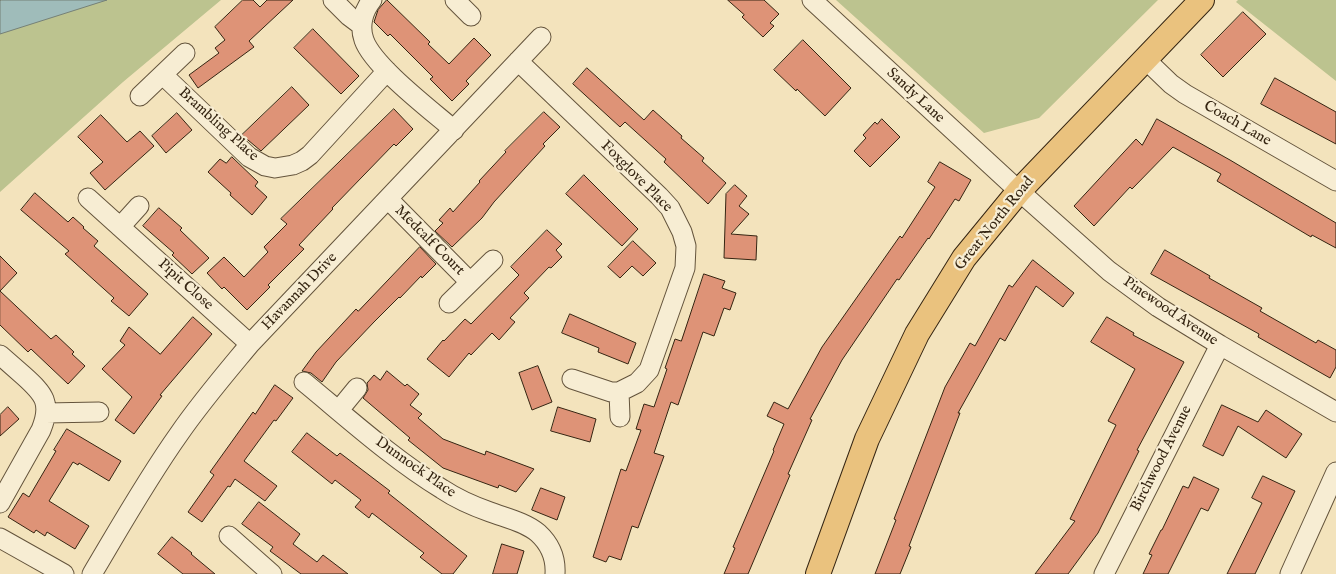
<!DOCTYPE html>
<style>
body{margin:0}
canvas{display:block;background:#f3e3bc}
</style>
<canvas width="1336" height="574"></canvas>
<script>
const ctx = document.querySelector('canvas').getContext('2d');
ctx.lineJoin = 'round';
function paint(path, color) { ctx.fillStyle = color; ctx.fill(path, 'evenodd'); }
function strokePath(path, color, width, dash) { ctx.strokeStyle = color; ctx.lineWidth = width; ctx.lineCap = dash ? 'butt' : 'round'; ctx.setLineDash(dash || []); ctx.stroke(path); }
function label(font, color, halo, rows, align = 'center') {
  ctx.font = font + ' "IM FELL English",serif'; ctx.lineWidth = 4.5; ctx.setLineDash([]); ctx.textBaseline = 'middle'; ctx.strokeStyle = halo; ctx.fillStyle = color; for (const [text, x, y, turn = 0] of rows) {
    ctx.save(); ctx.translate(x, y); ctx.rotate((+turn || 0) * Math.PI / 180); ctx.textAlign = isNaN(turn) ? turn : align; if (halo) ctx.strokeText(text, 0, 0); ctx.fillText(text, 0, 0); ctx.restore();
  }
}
paint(new Path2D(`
 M0,0H221L123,82L0,192Z
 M836,0H1158L1039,118L984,133Z
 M1238,0H1336V81L1236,2Z`), '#bcc38f');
const water = new Path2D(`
 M2,0H107L0,34V1Z`);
paint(water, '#9fbcba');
strokePath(water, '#758077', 1);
const building = new Path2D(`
 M243,0H253L260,7L267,0H293L249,41L254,47L198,88L189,75L219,53L215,48L225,40L215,27Z
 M387,0L430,42L428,44L449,64L474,38L491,55L466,81L469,84L452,101L430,79L433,77L390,34L388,36L374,22L378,10Z
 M728,0H764L779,14L770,23L774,26L763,37L742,17L744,15Z
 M1243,12L1266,34L1223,77L1201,55Z
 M313,29L359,76L341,94L294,48Z
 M803,40L851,88L825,116L797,89L796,91L774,70Z
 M587,68L644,120L653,110L682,136L681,138L704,158L702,161L726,183L708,204L664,162L666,159L625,122L620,127L573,84Z
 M1275,78L1336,112V144L1261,104Z
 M292,87L309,105L261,151L242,135Z
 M394,109L413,129L396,146L394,144L332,208L333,209L299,245L304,249L268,285L270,287L247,310L224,287L222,289L207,273L224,257L244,277L268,252L264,247L287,224L281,219Z
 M544,112L560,127L543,144L545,146L494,202L482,218L452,247L435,231L443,223L439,220L450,208L453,212L480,182L479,181L506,152L505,151Z
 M177,113L192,130L166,153L152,136Z
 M101,115L127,142L140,131L154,146L105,190L90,173L103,162L78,137Z
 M882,119L900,137L870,167L854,151L866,138L863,135L875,122L877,124Z
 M1157,119L1230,160L1336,223V248L1312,235L1311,237L1217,181L1221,174L1173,147L1132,189L1130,187L1094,226L1074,206L1136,139L1142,145Z
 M232,157L258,182L255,186L267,197L252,215L230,195L231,193L208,172L220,159L226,163Z
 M940,162L971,180L959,201L955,199L929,239L928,238L899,280L897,279L842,360L810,419L812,420L788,474L790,475L748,574H724L735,548L733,547L774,451L773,450L784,424L767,416L774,402L788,409L822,347L900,236L902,238L935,187L928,182Z
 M584,175L638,229L622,246L566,194Z
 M735,185L747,196L739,206L749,214L731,234L757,236L756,260L724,258L726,194Z
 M35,193L68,222L73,217L84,227L83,228L98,241L94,246L148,294L129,316L111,301L114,298L65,254L69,251L21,210Z
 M159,208L182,228L180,230L209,258L192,274L172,255L174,253L143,226Z
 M547,230L562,244L556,250L562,257L551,268L549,267L524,293L529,298L510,318L515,322L499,340L492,333L471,355L469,353L449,377L427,359L443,340L444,341L465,319L471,324L519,275L511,267Z
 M633,241L656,263L643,276L632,266L620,278L608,267Z
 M420,247L436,264L422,278L421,276L400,298L399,297L374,322L336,362L322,382L311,373L302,371L316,352L356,309L358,311Z
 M1165,250L1210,276L1209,278L1262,308L1260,311L1316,343L1318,340L1336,350V367L1330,378L1258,337L1259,334L1151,274Z
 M0,256L17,273L0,291Z
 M1033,260L1074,293L1063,307L1036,286L1005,341L1000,338L958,413H960L909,546L911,547L900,574H875L896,520L894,519L945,387L970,343L975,346L1009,285L1012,287Z
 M704,274L725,281L722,288L736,293L730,310L724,308L714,336L703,332L678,405L671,402L654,453L664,456L638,528L632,526L621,560L609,556L606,562L593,557L621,469L626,471L641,430L636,429L644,404L654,407L667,369L665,368L675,339L681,341Z
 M0,291L51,339L56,335L74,352L72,354L85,366L68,384L31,349L28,352L0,325Z
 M570,314L636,343L628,364L598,352L599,348L562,333Z
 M193,317L212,334L160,395L162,396L134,434L115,420L132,397L102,369L125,345L120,341L129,327L160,354Z
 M1107,317L1134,333L1133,335L1184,362L1137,450L1139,451L1098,533L1068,574H1035L1075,521L1070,519L1116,425L1108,421L1135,369L1091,342Z
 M538,366L552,402L532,410L519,373Z
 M387,371L405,386L407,384L419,394L410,405L422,414L418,418L443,439L485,455L486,451L534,469L516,492L499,485L498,488L443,468L408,440L410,438L363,398L368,390L367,383L374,375L380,380Z
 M275,385L293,398L276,421L274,420L244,461L277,486L265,501L235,479L230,487L228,486L202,522L188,512L214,475L210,472L253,412L255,414Z
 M1222,405L1258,422L1266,410L1302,434L1286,458L1238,426L1223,456L1203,446Z
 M8,407L19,419L0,436V415Z
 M558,407L596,419L590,442L551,431Z
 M67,429L121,461L109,481L79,463L78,465L73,462L49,501L89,526L75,549L47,532L45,536L36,530L34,533L8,517L23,493L29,497L56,451L54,450Z
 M307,433L337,456L340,453L390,491L388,493L467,556L453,574H442L420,557L424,553L372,513L369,518L355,507L361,500L335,480L332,484L292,452Z
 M1263,476L1295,491L1255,574H1227L1262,503L1252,498Z
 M1194,477L1219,489L1208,511L1201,508L1168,574H1143L1152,555L1149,554L1161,530H1162L1183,486L1188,488Z
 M541,488L565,497L557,520L532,510Z
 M259,502L300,534L293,544L317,562L323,555L348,574H301L270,551L273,547L242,524Z
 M172,537L192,553L191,554L215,574H183L158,554Z
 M502,544L524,551L517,574H493Z`);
paint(building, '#de9377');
strokePath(building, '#352512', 1);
const minor = new Path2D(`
 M333,0L349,16L361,25
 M372,0C363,11 359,26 364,40C373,66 431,110 454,130
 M455,0L471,16
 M812,0L1019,191L1109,271L1158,307L1220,345L1336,412
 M1145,59L1171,84L1185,94L1336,181
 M518,61L659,196L670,208L682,232L686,246L685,268L649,370L637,383L619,392
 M163,75L249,157L265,166L275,168L293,165L302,161L310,155L387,71
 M140,96L185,53
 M88,198L250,344
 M388,199L470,282
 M120,227L139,206
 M449,303L493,260
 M0,355C8,362 16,369 24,376C44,394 52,403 41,430L0,503
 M572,379L611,392H619L620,417
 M304,382C349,419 393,459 442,489C457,499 473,506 490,512C506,518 525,522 538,533C550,544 556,558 555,574
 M339,410L357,388
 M46,413L99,412
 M229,536L272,574
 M0,538L64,574
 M92,574C120,527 147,479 179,434C201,402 226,373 250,344L541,37
 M1104,574L1220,345
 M1290,574L1336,472`);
const major = new Path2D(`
 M818,574L867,439L917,334L964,258L1019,191L1202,0`);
strokePath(minor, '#64543c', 21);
strokePath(major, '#352512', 26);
strokePath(minor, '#f7edd3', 19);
strokePath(major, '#eac27e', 24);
label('15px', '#352512', '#f7edd3', [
 ["Sandy Lane",915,96,43],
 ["Coach Lane",1237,124,30],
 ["Brambling Place",218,125,42],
 ["Foxglove Place",636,177,45],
 ["Great North Road",995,224,-51],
 ["Medcalf Court",429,241,45],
 ["Pipit Close",185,285,42],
 ["Havannah Drive",300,292,-46],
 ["Pinewood Avenue",1170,312,34],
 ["Birchwood Avenue",1162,459,-63],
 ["Dunnock Place",415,468,35]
]);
</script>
